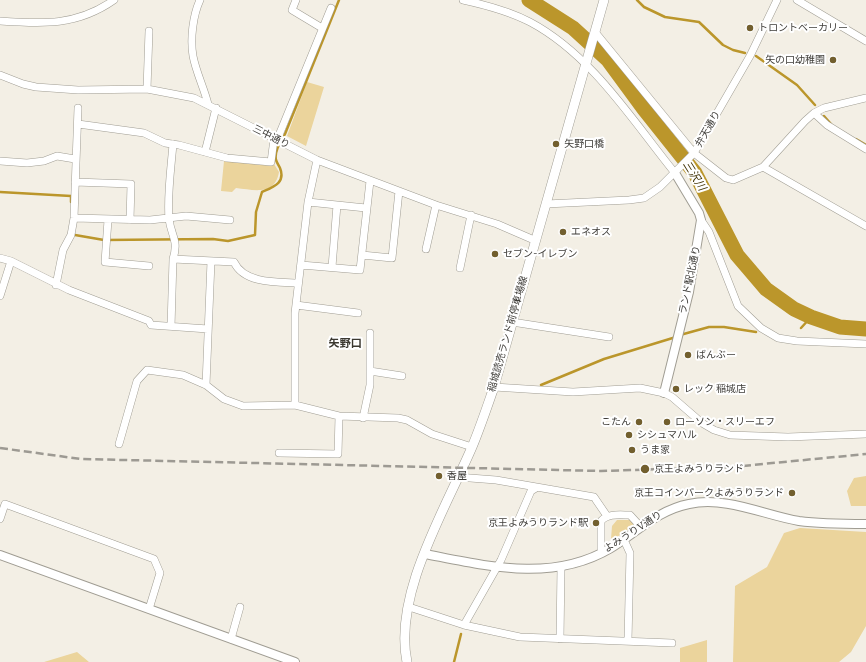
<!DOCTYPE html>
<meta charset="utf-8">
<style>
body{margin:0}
canvas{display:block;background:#f3efe5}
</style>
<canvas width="866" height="662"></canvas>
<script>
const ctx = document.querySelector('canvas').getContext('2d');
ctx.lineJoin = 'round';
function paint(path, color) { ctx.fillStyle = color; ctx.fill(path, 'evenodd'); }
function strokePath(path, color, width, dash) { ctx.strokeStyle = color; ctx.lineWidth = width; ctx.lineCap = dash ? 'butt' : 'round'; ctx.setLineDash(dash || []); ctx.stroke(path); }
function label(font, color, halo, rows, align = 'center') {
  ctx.font = font + ' Bitter,"Noto Sans JP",serif'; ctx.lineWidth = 4; ctx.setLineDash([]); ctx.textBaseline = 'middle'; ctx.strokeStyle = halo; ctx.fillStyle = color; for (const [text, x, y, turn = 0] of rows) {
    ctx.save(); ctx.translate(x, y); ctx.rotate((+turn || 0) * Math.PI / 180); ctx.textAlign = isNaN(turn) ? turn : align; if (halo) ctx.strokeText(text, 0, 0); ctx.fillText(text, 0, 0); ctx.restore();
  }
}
paint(new Path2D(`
 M307,82L324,87L306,146L287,136Z
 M224,161L272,166L274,164L279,172C275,196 254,190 236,188L232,192L221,191Z
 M866,476V506H851L847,491L854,478Z
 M617,520H630L634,525L613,540L611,539L612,526Z
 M800,528L866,532V626L851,652L839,662H733L735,586L767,567L784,533Z
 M707,640V662H680V648Z
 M77,652L89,662H44Z`), '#ebd49c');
strokePath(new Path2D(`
 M637,0L644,7L665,17L699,22L723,45L733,50L745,53
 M756,56L797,85L815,105
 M824,116L831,124
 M856,139L866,145
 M0,192L71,196V202
 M75,235L104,240L213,239L228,241L255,235L256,212L262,192C273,187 286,183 280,168C279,166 277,163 276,160C274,151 281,141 285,134L339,0
 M801,328L811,317
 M680,335L709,327H724L756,332
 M541,385L604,359L676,337
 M454,662L461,634`), '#bb962b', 2.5);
strokePath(new Path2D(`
 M529,0L573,28L608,60L644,109L695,173L737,255L766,289L794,309L811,317L840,327L866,329`), '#bb962b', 15);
const minor = new Path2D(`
 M200,0C193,15 190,39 193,56C196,72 204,88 208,104
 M296,0L292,10L322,28
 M463,0C486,5 509,11 530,22C592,55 632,120 675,173
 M797,0L866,41
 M0,21C43,24 77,26 114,0
 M595,32L694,153L726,178L733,180L763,167L805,121L814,113L824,108L866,98
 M0,75L23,84L36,87L78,90L147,89L194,98L317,160L436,205L497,224L534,240
 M147,89L149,31
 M814,113L827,125L866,149
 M78,124L144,133L165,143L179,145L227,158L271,162L274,139
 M277,140L331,8
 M205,152L216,108
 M0,161L27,163L44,161L57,156L75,159
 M763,167L866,226
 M75,182L131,184L130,220
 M308,202L366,208
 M546,204L629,200L644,198L660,187L694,153L750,56L777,0
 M74,218L150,220L186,216L230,220
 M108,220L105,262L149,266
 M701,220L709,232L738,306L761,328L778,338L797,341L866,344
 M426,249L436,205
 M362,255L392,258L399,191
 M0,258L11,261L69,290L149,321L151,325L208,329
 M173,259L234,262C244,284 278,282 298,283
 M301,265L360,270L370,181
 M332,267L337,205
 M460,268L471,215
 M56,285L63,250L71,235L74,218L78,108
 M0,296L11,261
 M296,305L358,313
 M512,322L609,337
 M171,327L173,259C179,240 171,236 169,219C167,196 171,168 173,144
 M370,371L402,376
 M206,385L211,261
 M494,387L573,392L640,388L664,393L672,397L702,423L714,430L730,435L788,437L866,434
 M295,405V313L308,202L317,160
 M363,418L370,385V333
 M119,444L137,381L147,370L183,375L206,385L224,399L243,406L295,405L339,416L398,418L407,420L432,434L472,447
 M279,453L338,454L339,416
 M457,477L496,480L594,497L607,516
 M0,519L5,504L154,559L160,573L149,609
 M624,540L630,553L628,641
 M603,552L601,549V521C608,513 620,515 630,515L641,527
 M409,607L464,625L520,637L672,643
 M464,625L501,560L531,491L536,488
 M231,639L240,607
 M560,639L561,567`);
const tertiary = new Path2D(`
 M664,393L689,292L701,220L699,213L675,173
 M425,554C487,566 552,583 611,548C637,532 658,510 689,504C726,496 764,515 799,521C821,524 844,524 866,524
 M0,555L295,662`);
const secondary = new Path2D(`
 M407,662C393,594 446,508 472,447C480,428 487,407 494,387L604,0`);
strokePath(minor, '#a09d93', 8);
strokePath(tertiary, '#a09d93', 10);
strokePath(secondary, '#a09d93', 10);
strokePath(minor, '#fff', 7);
strokePath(tertiary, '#fff', 8);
strokePath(secondary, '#fff', 9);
strokePath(new Path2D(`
 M0,448L81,459L601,471L732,467L866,454`), '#9d9a93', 2.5, [8, 4]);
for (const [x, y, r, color] of [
 [750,28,4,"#725f2e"],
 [833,60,4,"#725f2e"],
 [556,144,4,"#725f2e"],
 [563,232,4,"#725f2e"],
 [495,254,4,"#725f2e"],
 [688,355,4,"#725f2e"],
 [676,389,4,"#725f2e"],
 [639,422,4,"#725f2e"],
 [667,422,4,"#725f2e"],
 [629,435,4,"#725f2e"],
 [632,450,4,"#725f2e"],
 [645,469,5,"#725f2e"],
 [439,476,4,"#725f2e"],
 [792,493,4,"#725f2e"],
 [596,523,4,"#725f2e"]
]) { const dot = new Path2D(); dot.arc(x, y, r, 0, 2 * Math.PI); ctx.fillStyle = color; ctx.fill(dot); strokePath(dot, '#fff', 1.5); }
label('10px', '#3e3c38', '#fff', [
 ["トロントベーカリー",758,28],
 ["矢の口幼稚園",825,60,"right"],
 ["矢野口橋",564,144],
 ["エネオス",571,232],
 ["セブン-イレブン",503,254],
 ["ばんぶー",696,355],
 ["レック 稲城店",684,389],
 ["こたん",631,422,"right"],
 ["ローソン・スリーエフ",675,422],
 ["シシュマハル",637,435],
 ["うま家",640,450],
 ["京王よみうりランド",654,469],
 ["香屋",447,476],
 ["京王コインパークよみうりランド",784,493,"right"],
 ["京王よみうりランド駅",588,523,"right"]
], 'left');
label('10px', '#3e3c38', '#fff', [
 ["弁天通り",708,129,-60],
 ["三中通り",271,137,27],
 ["ランド駅北通り",690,280,-78],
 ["稲城読売ランド前停車場線",508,334,-74],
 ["よみうりV通り",633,532,-33]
]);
label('italic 11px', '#423306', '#fff', [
 ["三沢川",694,176,58]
]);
label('bold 11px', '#3b3830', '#fff', [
 ["矢野口",345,344]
]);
</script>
